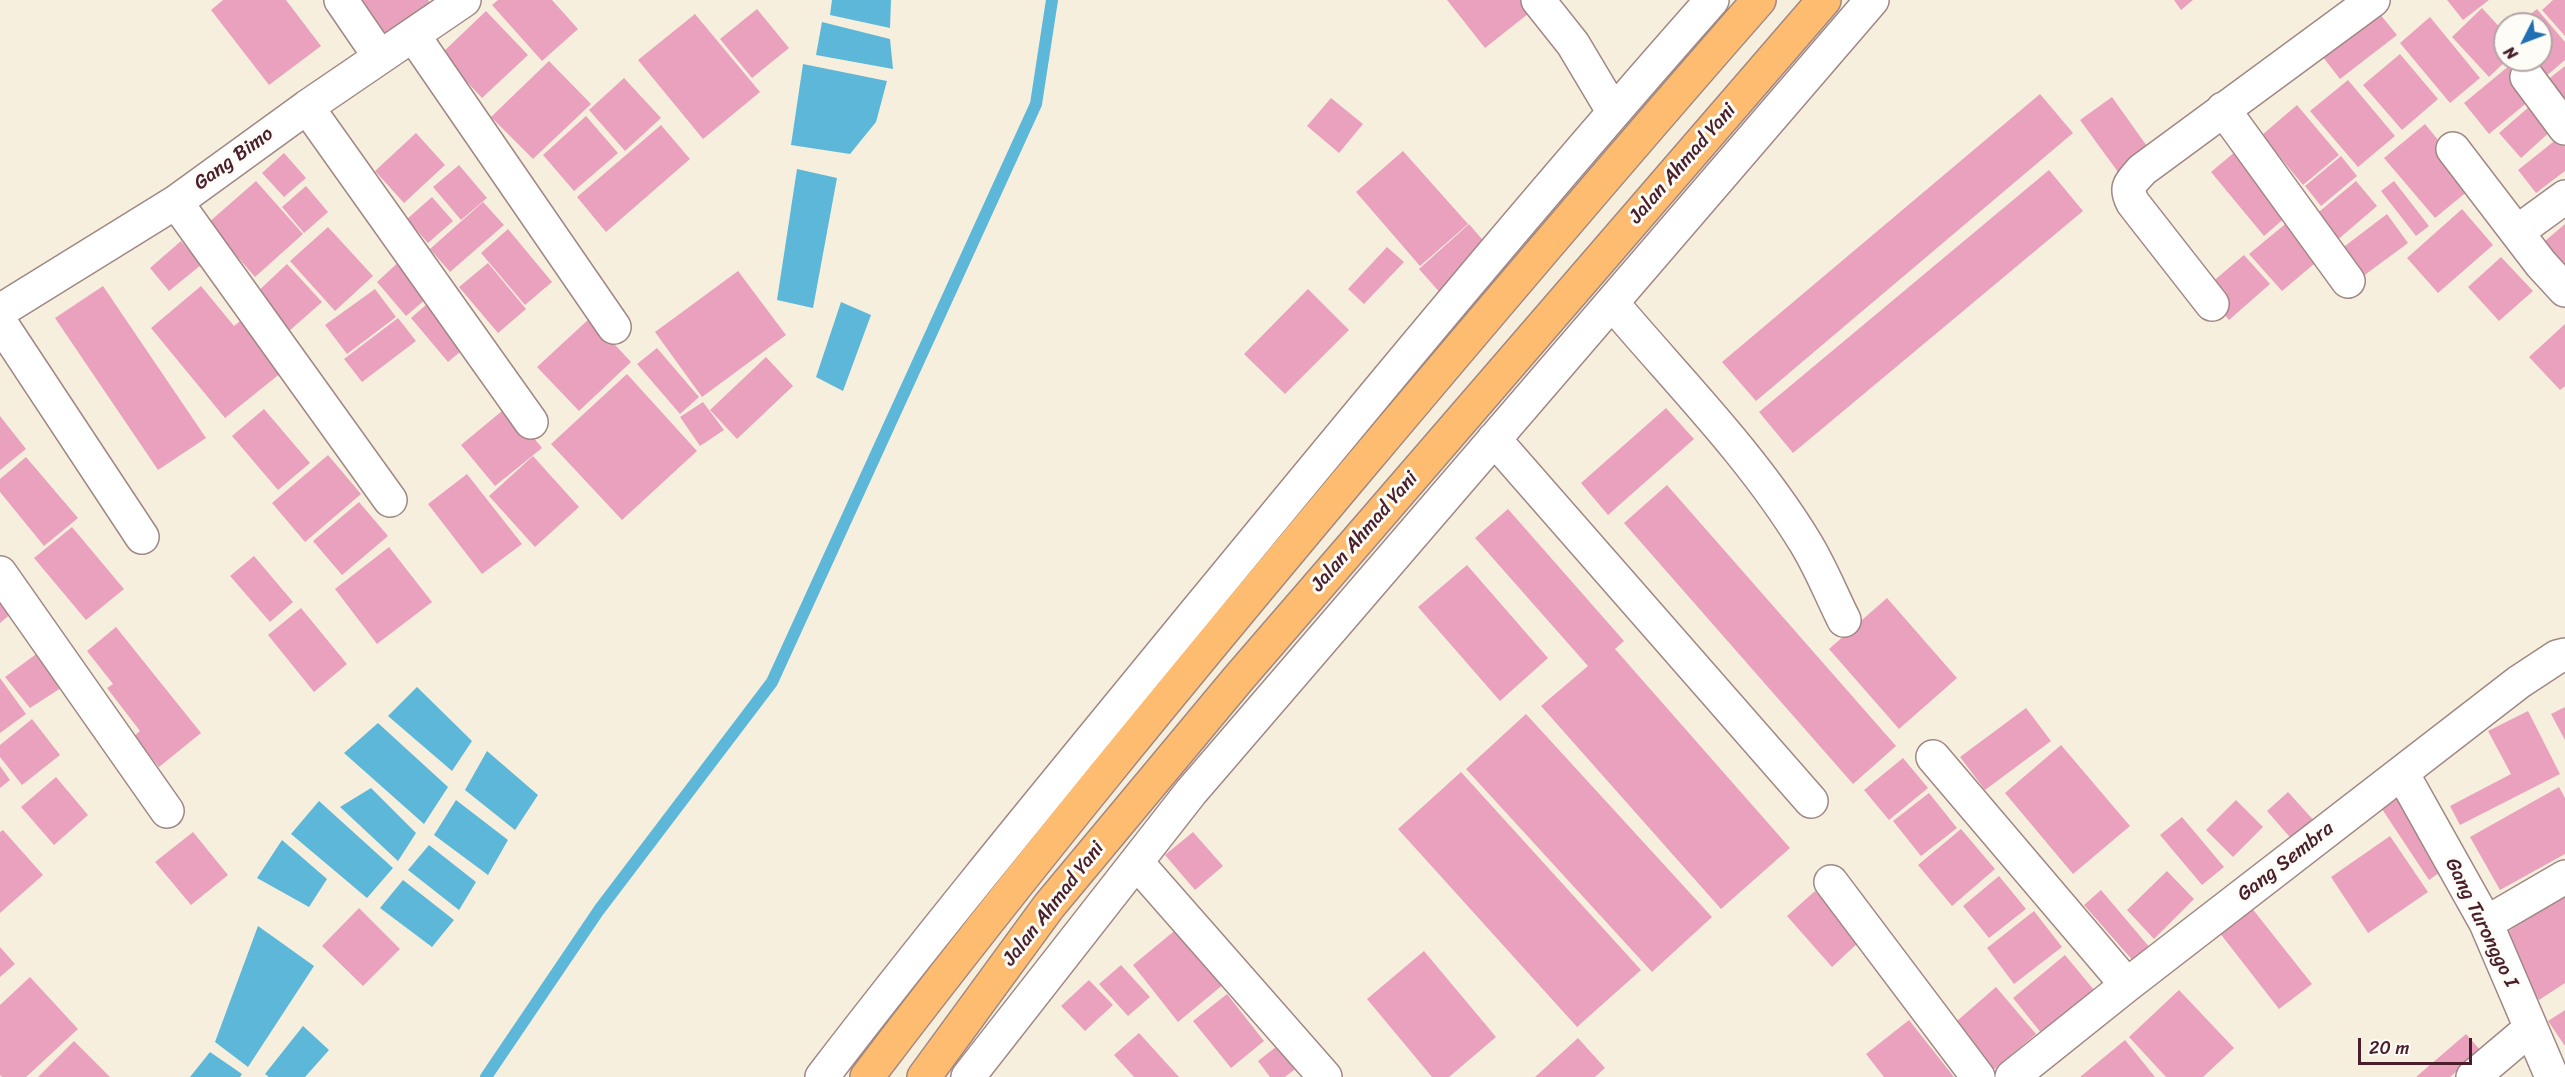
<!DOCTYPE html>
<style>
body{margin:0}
#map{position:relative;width:2565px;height:1077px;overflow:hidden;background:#f7efde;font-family:Sriracha,sans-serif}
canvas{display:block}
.north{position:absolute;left:2493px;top:12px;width:60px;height:60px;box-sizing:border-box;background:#fdfcf7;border:2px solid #b5a4a5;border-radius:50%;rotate:228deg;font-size:16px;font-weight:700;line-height:24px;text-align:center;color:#4a1f2b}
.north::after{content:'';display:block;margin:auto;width:21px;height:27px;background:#1f6fb2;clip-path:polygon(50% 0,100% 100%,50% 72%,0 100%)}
.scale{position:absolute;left:2358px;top:1038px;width:114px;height:27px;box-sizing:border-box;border:3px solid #4a1f2b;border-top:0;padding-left:8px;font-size:18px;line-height:21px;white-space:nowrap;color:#4a1f2b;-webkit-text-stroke:4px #fdfcf7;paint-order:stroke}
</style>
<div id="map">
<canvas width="2565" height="1077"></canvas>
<div class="north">N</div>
<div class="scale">20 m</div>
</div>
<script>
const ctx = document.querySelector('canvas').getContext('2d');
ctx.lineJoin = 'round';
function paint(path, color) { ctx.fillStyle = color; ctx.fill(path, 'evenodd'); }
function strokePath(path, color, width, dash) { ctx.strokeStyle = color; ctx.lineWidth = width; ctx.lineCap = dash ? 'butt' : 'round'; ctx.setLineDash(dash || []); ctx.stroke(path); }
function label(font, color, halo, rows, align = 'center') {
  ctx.font = font + ' Sriracha,sans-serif'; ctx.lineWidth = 6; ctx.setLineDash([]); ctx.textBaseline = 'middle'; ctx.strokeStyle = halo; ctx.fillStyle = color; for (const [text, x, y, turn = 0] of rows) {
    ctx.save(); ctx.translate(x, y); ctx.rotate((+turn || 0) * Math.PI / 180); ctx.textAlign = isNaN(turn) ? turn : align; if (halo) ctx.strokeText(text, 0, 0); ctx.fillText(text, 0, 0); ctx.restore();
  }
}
paint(new Path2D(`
 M832,0H891L890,28L830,15Z
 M822,22L890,39L893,69L816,55Z
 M803,64L887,81L876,122L850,154L791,145Z
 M797,169L837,178L813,308L777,300Z
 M841,302L871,315L843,391L816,377Z
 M417,687L472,741L452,771L388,716Z
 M378,723L448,787L424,824L344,753Z
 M487,751L538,795L515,830L465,790Z
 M371,788L416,833L398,861L340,807Z
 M456,800L508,840L488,875L434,835Z
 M319,801L393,868L367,898L291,834Z
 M282,840L327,879L309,907L257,878Z
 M429,845L476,882L459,910L408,870Z
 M403,880L454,920L432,947L380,908Z
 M258,926L314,966L248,1067L215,1042Z
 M303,1026L329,1050L305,1077H269L265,1074Z
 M210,1052L242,1074L240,1077H190Z`), '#5cb7d9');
strokePath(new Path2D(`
 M486,1077L599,910L772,682L1036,104L1052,0`), '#5cb7d9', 12);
paint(new Path2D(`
 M223,0H286L321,46L269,85L211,10Z
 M358,0H428L433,6L385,39Z
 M498,0H552L578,29L542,61L492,5Z
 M1447,0H1525L1533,10L1485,48Z
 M2174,0H2193L2181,10Z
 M2447,0H2489L2463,20Z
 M2553,0H2565V36L2542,10Z
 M2375,8L2397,35L2340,79L2319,52Z
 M2482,8L2505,33V60H2507L2489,77L2452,37Z
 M757,9L789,48L752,78L720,39Z
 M2537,9L2565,42V60L2545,77L2531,60H2541V24H2518Z
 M486,11L528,55L482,98L441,54Z
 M695,14L760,92L703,139L638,60Z
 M2430,17L2480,78L2450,103L2400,43Z
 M2400,54L2438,99L2402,130L2363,85Z
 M549,61L591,104L533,159L491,117Z
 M2510,65L2535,96L2489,134L2464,103Z
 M2565,66V106L2546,81Z
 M624,78L661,118L625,151L589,110Z
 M2348,80L2395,136L2358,167L2310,111Z
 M2040,94L2073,133L1756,401L1722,362Z
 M2112,97L2149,149L2118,172L2080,120Z
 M1331,98L1363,124L1339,153L1307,126Z
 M2297,105L2339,155L2303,185L2262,135Z
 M2530,106L2552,130L2521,158L2499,133Z
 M586,116L618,153L574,191L543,155Z
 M2425,124L2475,185L2435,218L2384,158Z
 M661,125L690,159L606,232L577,197Z
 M416,133L445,165L404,203L375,171Z
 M2558,138L2565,147V171L2536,193L2518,170Z
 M2242,146L2295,209L2264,236L2211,172Z
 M1403,151L1468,224L1420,266L1356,192Z
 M284,153L306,178L284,197L262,173Z
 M2341,156L2357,176L2321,206L2305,186Z
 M459,165L487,198L461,220L433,187Z
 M2049,170L2083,211L1793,453L1759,412Z
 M256,181L303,234L255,277L208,223Z
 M2356,181L2377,206L2335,242L2314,216Z
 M2394,181L2429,226L2416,236L2381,191Z
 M306,186L328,212L304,233L282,207Z
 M432,197L453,221L428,243L407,219Z
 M483,202L504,225L450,272L430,249Z
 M2462,209L2493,245L2438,293L2407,258Z
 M2387,214L2408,243L2362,277L2341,249Z
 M2295,216L2327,253L2282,291L2249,254Z
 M1469,224L1493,252L1443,296L1419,269Z
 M2565,224V280L2538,247Z
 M328,227L373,276L335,311L290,261Z
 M508,229L552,282L525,305L481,253Z
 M181,241L201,265L169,291L150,268Z
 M1387,247L1404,262L1364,304L1348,289Z
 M2244,255L2270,284L2229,320L2204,289Z
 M2501,257L2533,291L2499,321L2468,287Z
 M403,258L433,293L406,316L377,282Z
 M488,263L526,309L498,333L459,287Z
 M287,264L322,302L288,332L254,295Z
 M738,271L786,335L702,397L655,332Z
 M103,286L206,438L158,470L55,318Z
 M201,286L234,326L245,317L287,368L225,418L151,328Z
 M375,289L396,317L347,354L325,325Z
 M1308,289L1349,330L1285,394L1244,354Z
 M435,297L473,341L448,362L411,318Z
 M398,318L416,341L362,382L344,359Z
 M590,318L631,362L579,411L537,367Z
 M2565,324V386L2560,390L2529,357Z
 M657,348L699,397L680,414L637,364Z
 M766,357L793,386L737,439L710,410Z
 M627,374L697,451L622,520L551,444Z
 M703,402L724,430L700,446L680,417Z
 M508,406L542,448L495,486L461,445Z
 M1666,408L1694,439L1608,515L1581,483Z
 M264,409L310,463L278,490L232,436Z
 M0,416L26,449L0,470Z
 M328,455L361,494L305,542L272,503Z
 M533,456L579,507L535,547L489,496Z
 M26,457L78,518L44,546L0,492V479Z
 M467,474L522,544L482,574L428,504Z
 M1667,485L1896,746L1853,784L1624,523Z
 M359,502L388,536L342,575L313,541Z
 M1508,509L1624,641L1615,649L1790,848L1721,909L1541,706L1588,666L1475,538Z
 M72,527L124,589L86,620L34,558Z
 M389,547L432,602L377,644L335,589Z
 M254,556L293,602L270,622L230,576Z
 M1467,565L1548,658L1500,701L1418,607Z
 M0,594L13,612L0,623Z
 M1887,598L1957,678L1899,729L1829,649Z
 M301,608L347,664L314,692L268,635Z
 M116,627L201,733L159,767L134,736L140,731L107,688L113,684L87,651Z
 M39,652L64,686L30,708L5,677Z
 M0,678L26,714L0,733Z
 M2565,707V740L2551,714Z
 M2026,708L2051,741L1985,790L1960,757Z
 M2528,711L2560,774L2460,825L2450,806L2511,774L2488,731Z
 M1526,714L1712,917L1652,972L1466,769Z
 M32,719L60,755L22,785L0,757V745Z
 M2061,745L2130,826L2073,874L2005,793Z
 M1903,758L1928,788L1889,820L1864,790Z
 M0,766L10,780L0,788Z
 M1461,772L1641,970L1577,1027L1398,829Z
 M56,777L88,815L54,845L21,807Z
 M2559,787L2565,798V854L2500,890L2470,837Z
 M2288,792L2317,824L2295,843L2267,811Z
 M2395,792L2446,868L2429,880L2378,803Z
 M1929,793L1957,828L1921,856L1893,821Z
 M2236,800L2263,827L2233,857L2206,830Z
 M2182,817L2224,867L2202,885L2160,835Z
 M1961,829L1995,869L1952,906L1918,865Z
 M3,830L43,875L0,913V832Z
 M193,832L228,875L191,905L155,862Z
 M1193,832L1223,866L1195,890L1165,855Z
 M2390,836L2428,892L2368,933L2331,877Z
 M2167,871L2194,899L2154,939L2127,910Z
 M1999,876L2026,909L1989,938L1963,906Z
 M2101,890L2151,949L2135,963L2084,905Z
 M1815,891L1860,941L1832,967L1787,916Z
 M2565,894V983L2539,1000L2498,938Z
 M2251,907L2312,984L2279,1009L2219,932Z
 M359,908L400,949L363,986L322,946Z
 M2034,911L2062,947L2014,984L1987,948Z
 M1184,923L1230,979L1178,1022L1133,965Z
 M0,947L15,964L0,977Z
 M1424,951L1496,1037L1449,1077H1432L1367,999Z
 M2065,955L2099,996L2046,1039L2013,998Z
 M1121,965L1150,997L1128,1016L1099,984Z
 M30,977L78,1029L26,1077H2L0,1075V1005Z
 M1089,980L1113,1005L1085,1031L1061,1006Z
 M1996,987L2036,1034L1990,1073L1950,1027Z
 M2179,990L2234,1048L2203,1077H2166L2129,1037Z
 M1227,994L1264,1041L1231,1068L1193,1021Z
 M2565,1010V1046L2548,1021Z
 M1909,1020L1954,1077H1884L1866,1054Z
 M1139,1033L1179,1077H1134L1114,1055Z
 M2466,1034L2481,1051L2450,1077H2416Z
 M1578,1038L1605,1068L1595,1077H1535Z
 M1286,1039L1304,1062L1285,1077H1270L1258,1061Z
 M2125,1040L2155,1077H2080Z
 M74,1041L110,1077H38Z`), '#eaa1be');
const minor = new Path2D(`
 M341,0L380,57
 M1538,0L1573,44L1613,111
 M413,35L614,327
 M2527,77L2565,128
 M307,107L531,422
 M2223,109L2348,281
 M2453,149L2541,264L2565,290
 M176,202L390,500
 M2517,232L2565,197
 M1612,303C1677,380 1752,455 1805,542C1820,566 1831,594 1844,620
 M2212,304L2133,203C2124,186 2131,183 2142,170L2373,0
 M0,311L176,202L307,107L464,0
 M0,322L142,537
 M1494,439L1811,801
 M0,573L167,811
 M1933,757L2127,985
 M2402,773L2486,923L2552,1077
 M1137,863L1325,1077
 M1831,882L1978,1077
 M2486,923L2565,877
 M822,1077C943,919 1070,766 1196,612C1365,406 1535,200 1712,0
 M968,1077L1191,792L1872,0
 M2012,1077L2127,985L2519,682L2557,657L2565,655
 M2473,1077L2531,1028`);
const highway = new Path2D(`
 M867,1077C1024,870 1190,669 1357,470C1490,312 1623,155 1759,0
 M924,1077L1049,906L1238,679L1824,0`);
strokePath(minor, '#a08784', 36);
strokePath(highway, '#a08784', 36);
strokePath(minor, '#fff', 33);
strokePath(highway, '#fdbc6f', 33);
label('20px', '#4a1f2b', '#fdfcf7', [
 ["Gang Bimo",234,159,-36],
 ["Jalan Ahmad Yani",1683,164,-49],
 ["Jalan Ahmad Yani",1365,532,-49],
 ["Gang Sembra",2286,862,-38],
 ["Jalan Ahmad Yani",1054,904,-52],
 ["Gang Turonggo I",2481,923,64]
]);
</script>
